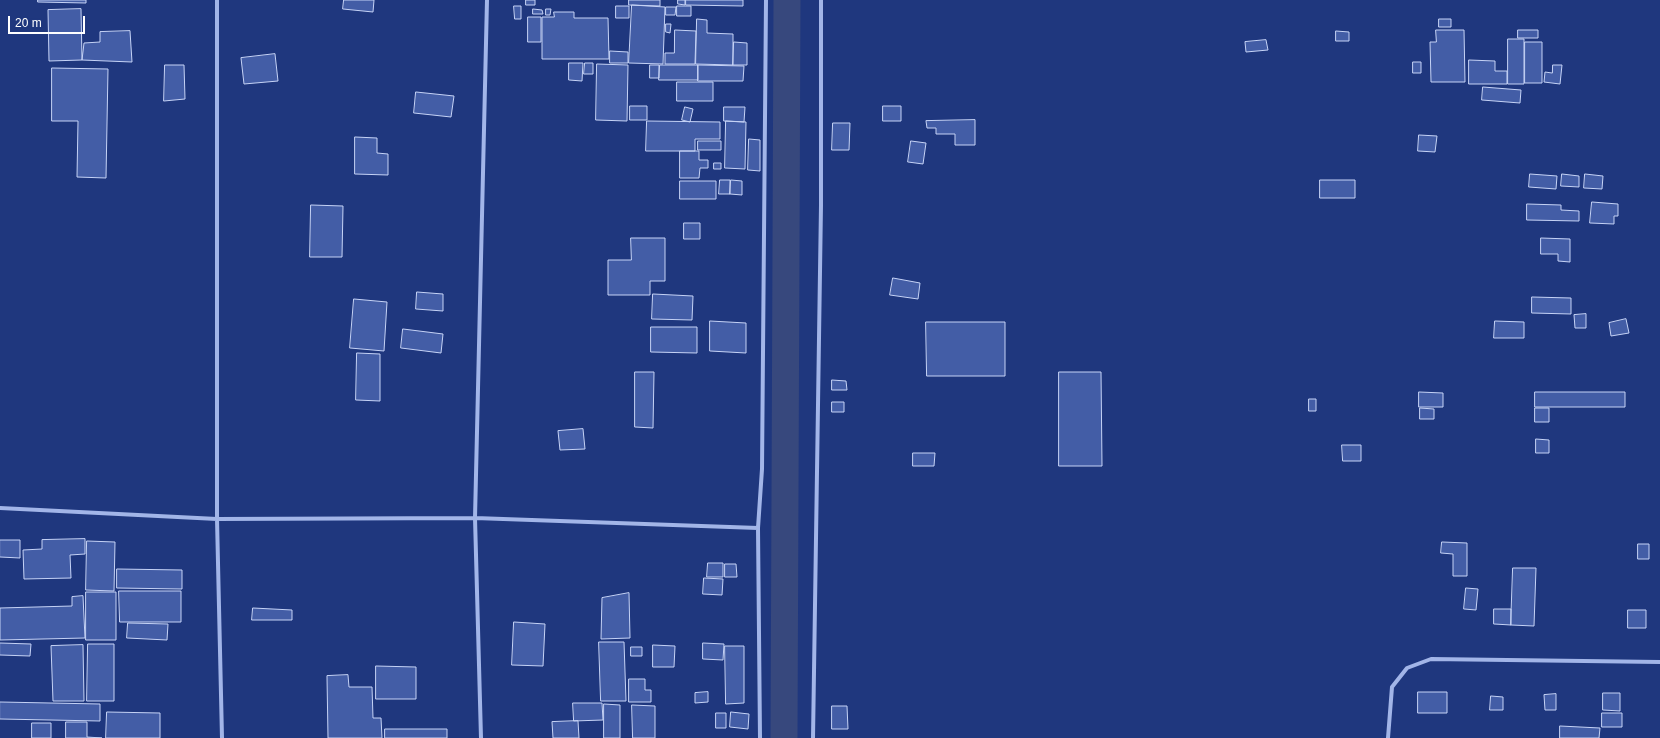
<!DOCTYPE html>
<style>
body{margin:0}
#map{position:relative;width:1660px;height:738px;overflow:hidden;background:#1f377e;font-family:Arial,sans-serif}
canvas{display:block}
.scale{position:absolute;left:8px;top:16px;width:77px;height:18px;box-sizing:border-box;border:2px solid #fff;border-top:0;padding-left:5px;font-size:12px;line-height:14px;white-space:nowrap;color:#fff;-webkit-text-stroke:3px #1f377e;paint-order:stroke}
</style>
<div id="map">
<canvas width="1660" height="738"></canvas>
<div class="scale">20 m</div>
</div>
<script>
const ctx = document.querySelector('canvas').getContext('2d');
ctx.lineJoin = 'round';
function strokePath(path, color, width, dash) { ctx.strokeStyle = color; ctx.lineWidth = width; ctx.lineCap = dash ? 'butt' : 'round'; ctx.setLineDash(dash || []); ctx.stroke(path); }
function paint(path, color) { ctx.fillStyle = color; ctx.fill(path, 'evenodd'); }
strokePath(new Path2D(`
 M784,738L787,0`), '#37487d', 27);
const building = new Path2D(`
 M38,0H86V3L38,2Z
 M344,0H374L373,12L343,9Z
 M526,0H535V5H526Z
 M629,0H660V6L629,5Z
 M678,0H685V5L678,4Z
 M686,0H743V6L686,5Z
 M632,5L665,7L663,64L629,63Z
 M514,6H521V19H515Z
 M616,6H629V18H616Z
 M677,6H691V16H677Z
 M666,7H676L675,15H666Z
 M81,9L82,60L49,61L48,10Z
 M533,9L542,10L543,14H533Z
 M546,9H551L550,15H546Z
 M554,12H574V18H608L609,59H542V17H554Z
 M528,17H541V42H528Z
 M697,19L707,20V33L733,34V65L696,64Z
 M1439,19H1451V27H1439Z
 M666,24H671L670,33L666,32Z
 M675,30L696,31L695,64H665V53H674Z
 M1436,30H1464L1465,82H1431L1430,42H1436Z
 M1518,30H1538V38H1518Z
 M130,31L132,62L82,60L84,43L100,42V32Z
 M1336,31L1349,32V41H1336Z
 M1508,39H1524V84H1508Z
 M1266,40L1268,50L1246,52L1245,42Z
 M734,42L747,43V65H733Z
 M1525,42H1542V83H1525Z
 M610,51L628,52V63H610Z
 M275,54L278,81L244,84L241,58Z
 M1469,60L1495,61V71H1507V84H1469Z
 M1413,62H1421V73H1413Z
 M569,63H583L582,81L569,80Z
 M585,63H593V74H584Z
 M597,64L628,65L627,121L596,120Z
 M165,65H184L185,99L164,101Z
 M650,65H659V78H650Z
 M660,65H698V80H659Z
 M698,65L744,66L743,81H698Z
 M1553,65H1562L1560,84L1544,82L1545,72L1552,73Z
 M52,68L108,69L106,178L77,177L78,121H52Z
 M677,82H713V101H677Z
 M1483,87L1521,90L1520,103L1482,100Z
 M416,92L454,96L451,117L414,113Z
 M630,106H647V120H630Z
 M883,106H901V121H883Z
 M685,107L693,109L690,122L682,120Z
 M724,107H745L744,122L724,121Z
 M975,120V145H955V134H936V128H927L926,121Z
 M647,121L720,122V139H695V151H646Z
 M726,121L746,122L745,169L725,168Z
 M833,123H850L849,150H832Z
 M1419,135L1437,136L1435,152L1418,151Z
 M355,137L377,138V153L388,154V175L355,174Z
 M749,139L760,140V171L748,170Z
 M698,141H721V150H698Z
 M911,141L926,143L923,164L908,162Z
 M680,151H699V160H708V168H700L699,178H680Z
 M714,163H721V169H714Z
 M1530,174L1557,176L1556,189L1529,187Z
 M1562,174L1579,176V187L1561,186Z
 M1585,174L1603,176L1602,189L1584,188Z
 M720,180H730V194H719Z
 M731,180L742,181V195L730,194Z
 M1320,180H1355V198H1320Z
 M680,181H716V199H680Z
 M1592,202L1618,204V216H1614V224L1590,223Z
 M1527,204L1561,205V210L1579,211V221L1527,220Z
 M311,205L343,206L342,257H310Z
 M684,223H700V239H684Z
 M631,238H665V281H650V295H608V260H631Z
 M1541,238L1570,239V262L1558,261V254H1541Z
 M893,278L920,283L918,299L890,295Z
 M417,292L443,294V311L416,309Z
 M653,294L693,296L692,320L652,319Z
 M1532,297L1571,298V314L1532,313Z
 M354,299L387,302L384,351L350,348Z
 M1586,314V328H1575L1574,315Z
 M1626,319L1629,333L1611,336L1609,323Z
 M710,321L746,323V353L710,351Z
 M1495,321L1524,322V338H1494Z
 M926,322H1005V376H927Z
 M651,327H697V353L651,352Z
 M403,329L443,334L441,353L401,348Z
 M357,353L380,354V401L356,400Z
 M635,372H654L653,428L635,427Z
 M1059,372H1101L1102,466H1059Z
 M832,380L846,381L847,390H832Z
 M1419,392L1443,393V407H1419Z
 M1535,392H1625V407H1535Z
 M1309,399H1316V411H1309Z
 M832,402H844V412H832Z
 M1420,408L1434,409V419H1420Z
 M1535,408H1549V422H1535Z
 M583,429L585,449L560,450L558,431Z
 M1536,439L1549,440V453H1536Z
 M1342,445H1361V461H1343Z
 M913,453H935L934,466H913Z
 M85,539V554L70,555L71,578L24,579L23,550L42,549V540Z
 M0,540H20V558L0,557Z
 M87,541L115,542L114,591L86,590Z
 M1442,542L1467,543V576H1453V554L1441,553Z
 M1638,544H1649V559H1638Z
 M708,563H723V577H707Z
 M725,564H736L737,577H725Z
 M1513,568H1536L1534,626L1511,625Z
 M117,569L182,570V589L117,588Z
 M704,578L723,579L722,595L703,594Z
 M1466,588L1478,589L1476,610L1464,609Z
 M119,591H181V622H120Z
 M86,592H116V640H86Z
 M629,593L630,638L601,639L602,598Z
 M83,596L85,638L0,640V608L72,606V597Z
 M253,608L292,610V620H252Z
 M1494,609H1511V625L1494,624Z
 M1628,610H1646V628H1628Z
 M514,622L545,624L543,666L512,665Z
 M128,623L168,624L167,640L127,638Z
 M599,642H624L626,701H601Z
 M0,643L31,644L30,656L0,655Z
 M703,643L724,644L723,660L703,659Z
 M88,644H114V701H87Z
 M83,645L84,701H53L51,646Z
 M653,645L675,646L674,667H653Z
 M725,646H744V703L726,704Z
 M631,647H642V656H631Z
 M376,666L416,667V699H376Z
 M348,675L349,687H372L373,718H381L382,738H328L327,676Z
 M629,679H645V690H651V702H629Z
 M708,692V702L695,703V693Z
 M1418,692H1447V713H1418Z
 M1603,693H1620V711L1603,710Z
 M1556,694V710H1545L1544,695Z
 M1491,696L1503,697V710H1490Z
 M0,702L100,704V721L0,719Z
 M573,703H602L603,720L574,721Z
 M604,704L620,705V738H604Z
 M632,705L655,706V738H633Z
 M832,706H847L848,729H832Z
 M107,712L160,713V738H106Z
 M731,712L749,714L748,729L730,727Z
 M716,713H726V728H716Z
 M1602,713H1622V727H1602Z
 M578,721L579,738H553L552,722Z
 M66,722H87V737L102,738H66Z
 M32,723H51V738H32Z
 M1560,726L1600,728L1599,738H1560Z
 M385,729H447V738H385Z`);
paint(building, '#435da6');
strokePath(building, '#c6d3f6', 1);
strokePath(new Path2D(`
 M217,0V519L222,738
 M0,508L217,519L475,518L758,528
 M481,738L475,518L487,0
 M760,738L758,528L762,469L766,0
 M813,738L821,205V0
 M1388,738L1392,687L1407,668L1431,659L1660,662`), '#a2b5e8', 4);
</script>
